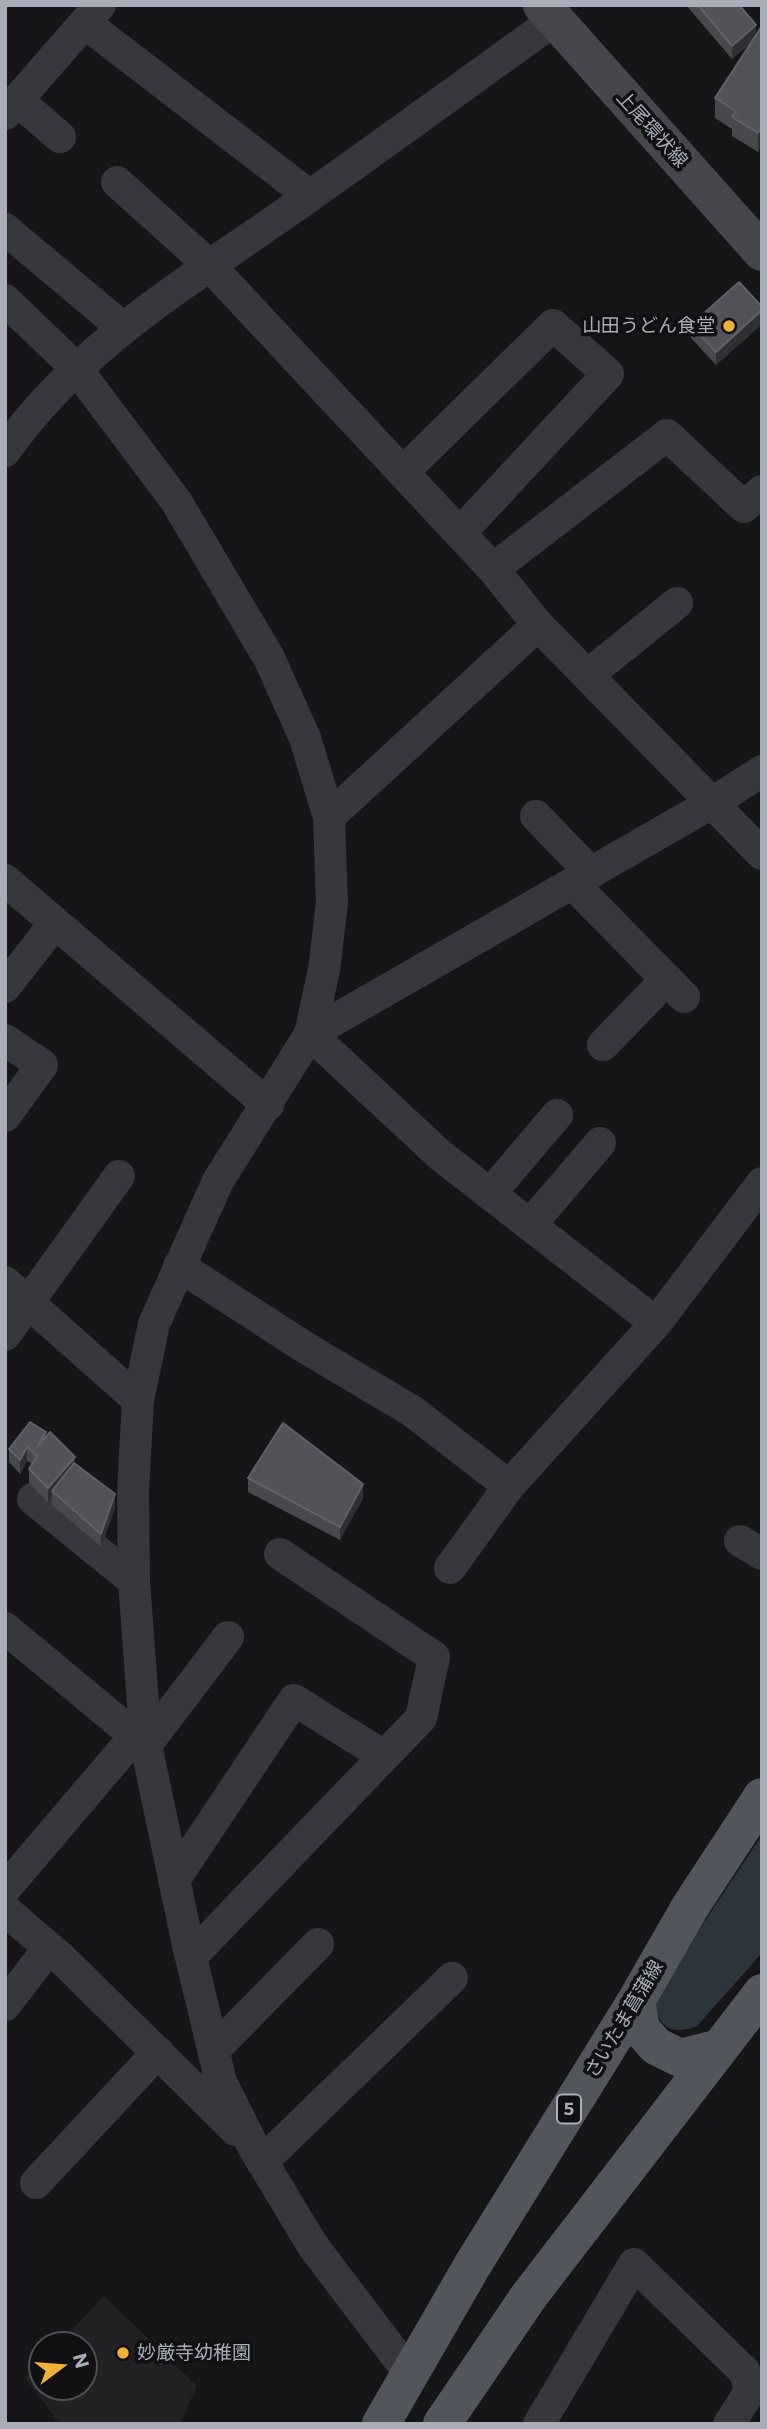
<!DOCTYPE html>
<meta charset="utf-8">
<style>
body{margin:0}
#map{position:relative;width:767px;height:2429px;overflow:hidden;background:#161618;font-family:Commissioner,sans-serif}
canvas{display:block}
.frame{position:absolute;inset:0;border:7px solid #a8adb8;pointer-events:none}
.north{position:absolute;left:28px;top:2331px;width:70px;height:70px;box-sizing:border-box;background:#111113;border:2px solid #4d4f55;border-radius:50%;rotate:74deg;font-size:19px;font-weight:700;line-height:28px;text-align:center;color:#a8adb8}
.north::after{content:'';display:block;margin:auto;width:24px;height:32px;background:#f2b134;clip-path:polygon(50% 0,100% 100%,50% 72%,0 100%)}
</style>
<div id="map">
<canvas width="767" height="2429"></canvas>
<div class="frame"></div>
<div class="north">N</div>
</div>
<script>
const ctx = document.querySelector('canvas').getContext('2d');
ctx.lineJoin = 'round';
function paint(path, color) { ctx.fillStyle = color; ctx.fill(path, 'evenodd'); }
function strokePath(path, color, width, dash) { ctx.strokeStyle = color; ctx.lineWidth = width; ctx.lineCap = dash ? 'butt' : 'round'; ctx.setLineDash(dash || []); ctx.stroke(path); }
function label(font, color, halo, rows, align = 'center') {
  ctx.font = font + ' Commissioner,"Noto Sans JP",sans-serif'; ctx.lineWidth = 7; ctx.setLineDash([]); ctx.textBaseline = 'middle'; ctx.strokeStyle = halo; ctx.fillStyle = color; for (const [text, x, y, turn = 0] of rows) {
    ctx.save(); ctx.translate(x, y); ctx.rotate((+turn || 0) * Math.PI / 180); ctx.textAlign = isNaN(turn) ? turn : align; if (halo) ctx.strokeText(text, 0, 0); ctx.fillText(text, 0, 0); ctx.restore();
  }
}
paint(new Path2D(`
 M104,2296L197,2386L180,2424H60L25,2378L42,2361V2387H84V2345H57Z`), '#222225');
paint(new Path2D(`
 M762,1835V1953L697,2026C670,2037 655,2025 655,1996Z`), '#2c353c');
strokePath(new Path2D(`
 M85,23L310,196
 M17,100L60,137
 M5,114L100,5
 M117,182L210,266L493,569L538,625L762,854
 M5,229L123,328
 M5,300L76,368L176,501L269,658L305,738L329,817L332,903L324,970L310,1034L218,1181L154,1324L138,1400L133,1493L134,1581L146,1745L188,1945L221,2082L254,2148L313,2246L410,2374
 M5,451C78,347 185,284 287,212C377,149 465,84 555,20
 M403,472L553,325L608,374L460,533
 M493,569L667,435L744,507L762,491
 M588,675L677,603
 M536,816L591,873
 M329,817L538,625
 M5,880L268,1105
 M573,884L684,997
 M5,987L55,923
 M310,1034L440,1155L656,1323L762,1183
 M310,1034L712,803L762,771
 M5,1040L42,1065L5,1116
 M603,1045L667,979
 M490,1194L557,1115
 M530,1225L600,1143
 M179,1266L306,1348L412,1411L509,1486L450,1568
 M5,1282L138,1400
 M5,1335L119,1176
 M509,1486L656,1323
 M33,1499L134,1581
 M740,1541L762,1554
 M5,1628L146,1745L228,1637
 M174,1880L294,1700L384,1756
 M5,1889L135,1736
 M5,1910L61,1958L236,2130
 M191,1957L421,1718L434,1657L280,1554
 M5,2005L49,1948
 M214,2050L318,1944
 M262,2162L452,1978
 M36,2183L158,2052
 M539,2424L634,2264L745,2372L750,2391L729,2424`), '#37383d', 32);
strokePath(new Path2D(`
 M542,5L762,252`), '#45474d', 38);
strokePath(new Path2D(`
 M636,2001L641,2029L656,2046L680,2058L720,2048
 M381,2424L472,2266L636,2001L690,1907L762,1797
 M442,2424L529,2296L762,1993`), '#53555c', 38);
paint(new Path2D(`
 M686,5H739L756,35L762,26V149L760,148L758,152L732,136V129L715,118V98L751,43L732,59Z
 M762,307V324L716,365L691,338V325Z
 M46,1437L75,1463L115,1508L101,1547L52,1505V1497L48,1502L29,1483V1469L32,1464L27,1461L20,1474L9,1462V1449Z
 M248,1478L363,1498L340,1540L248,1492Z`), '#47494d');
paint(new Path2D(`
 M756,25V39L732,59V46Z
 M760,129V148L758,152V133Z
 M762,310V324L716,365V352Z
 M27,1447V1461L20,1474V1460Z
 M75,1457V1471L52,1491V1497L48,1502V1488Z
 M363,1484V1498L340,1540V1527Z
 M115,1494V1508L101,1547V1534Z`), '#2f3033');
const building = new Path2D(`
 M698,5H739L756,25L732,46Z
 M762,26V130L760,129L758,133L732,117L736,111L715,98Z
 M739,282L762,307V310L716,352L691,325Z
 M30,1422L46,1432L37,1447L50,1432L75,1457L48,1488L29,1469L37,1456L27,1447L20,1460L9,1449Z
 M283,1423L363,1484L340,1527L248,1478Z
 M74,1463L115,1494L101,1534L52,1491Z`);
paint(building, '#525359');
strokePath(building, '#5f6168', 2);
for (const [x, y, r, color] of [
 [729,326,7,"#f2b134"],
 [123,2353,7,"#f2b134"]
]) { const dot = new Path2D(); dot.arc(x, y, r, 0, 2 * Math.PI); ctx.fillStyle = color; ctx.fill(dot); strokePath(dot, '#111113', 2.5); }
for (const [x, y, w] of [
 [569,2109,24]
]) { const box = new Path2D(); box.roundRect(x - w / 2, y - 14.5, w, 29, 5); ctx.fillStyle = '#111113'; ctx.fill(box); strokePath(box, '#a8adb8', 2); }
label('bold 18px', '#a8adb8', null, [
 ["5",569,2109]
]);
label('19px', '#a8adb8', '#111113', [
 ["上尾環状線",652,129,48],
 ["さいたま菖蒲線",624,2019,-59]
]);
label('19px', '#a8adb8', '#111113', [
 ["山田うどん食堂",715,326],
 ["妙厳寺幼稚園",137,2353,"left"]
], 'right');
</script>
